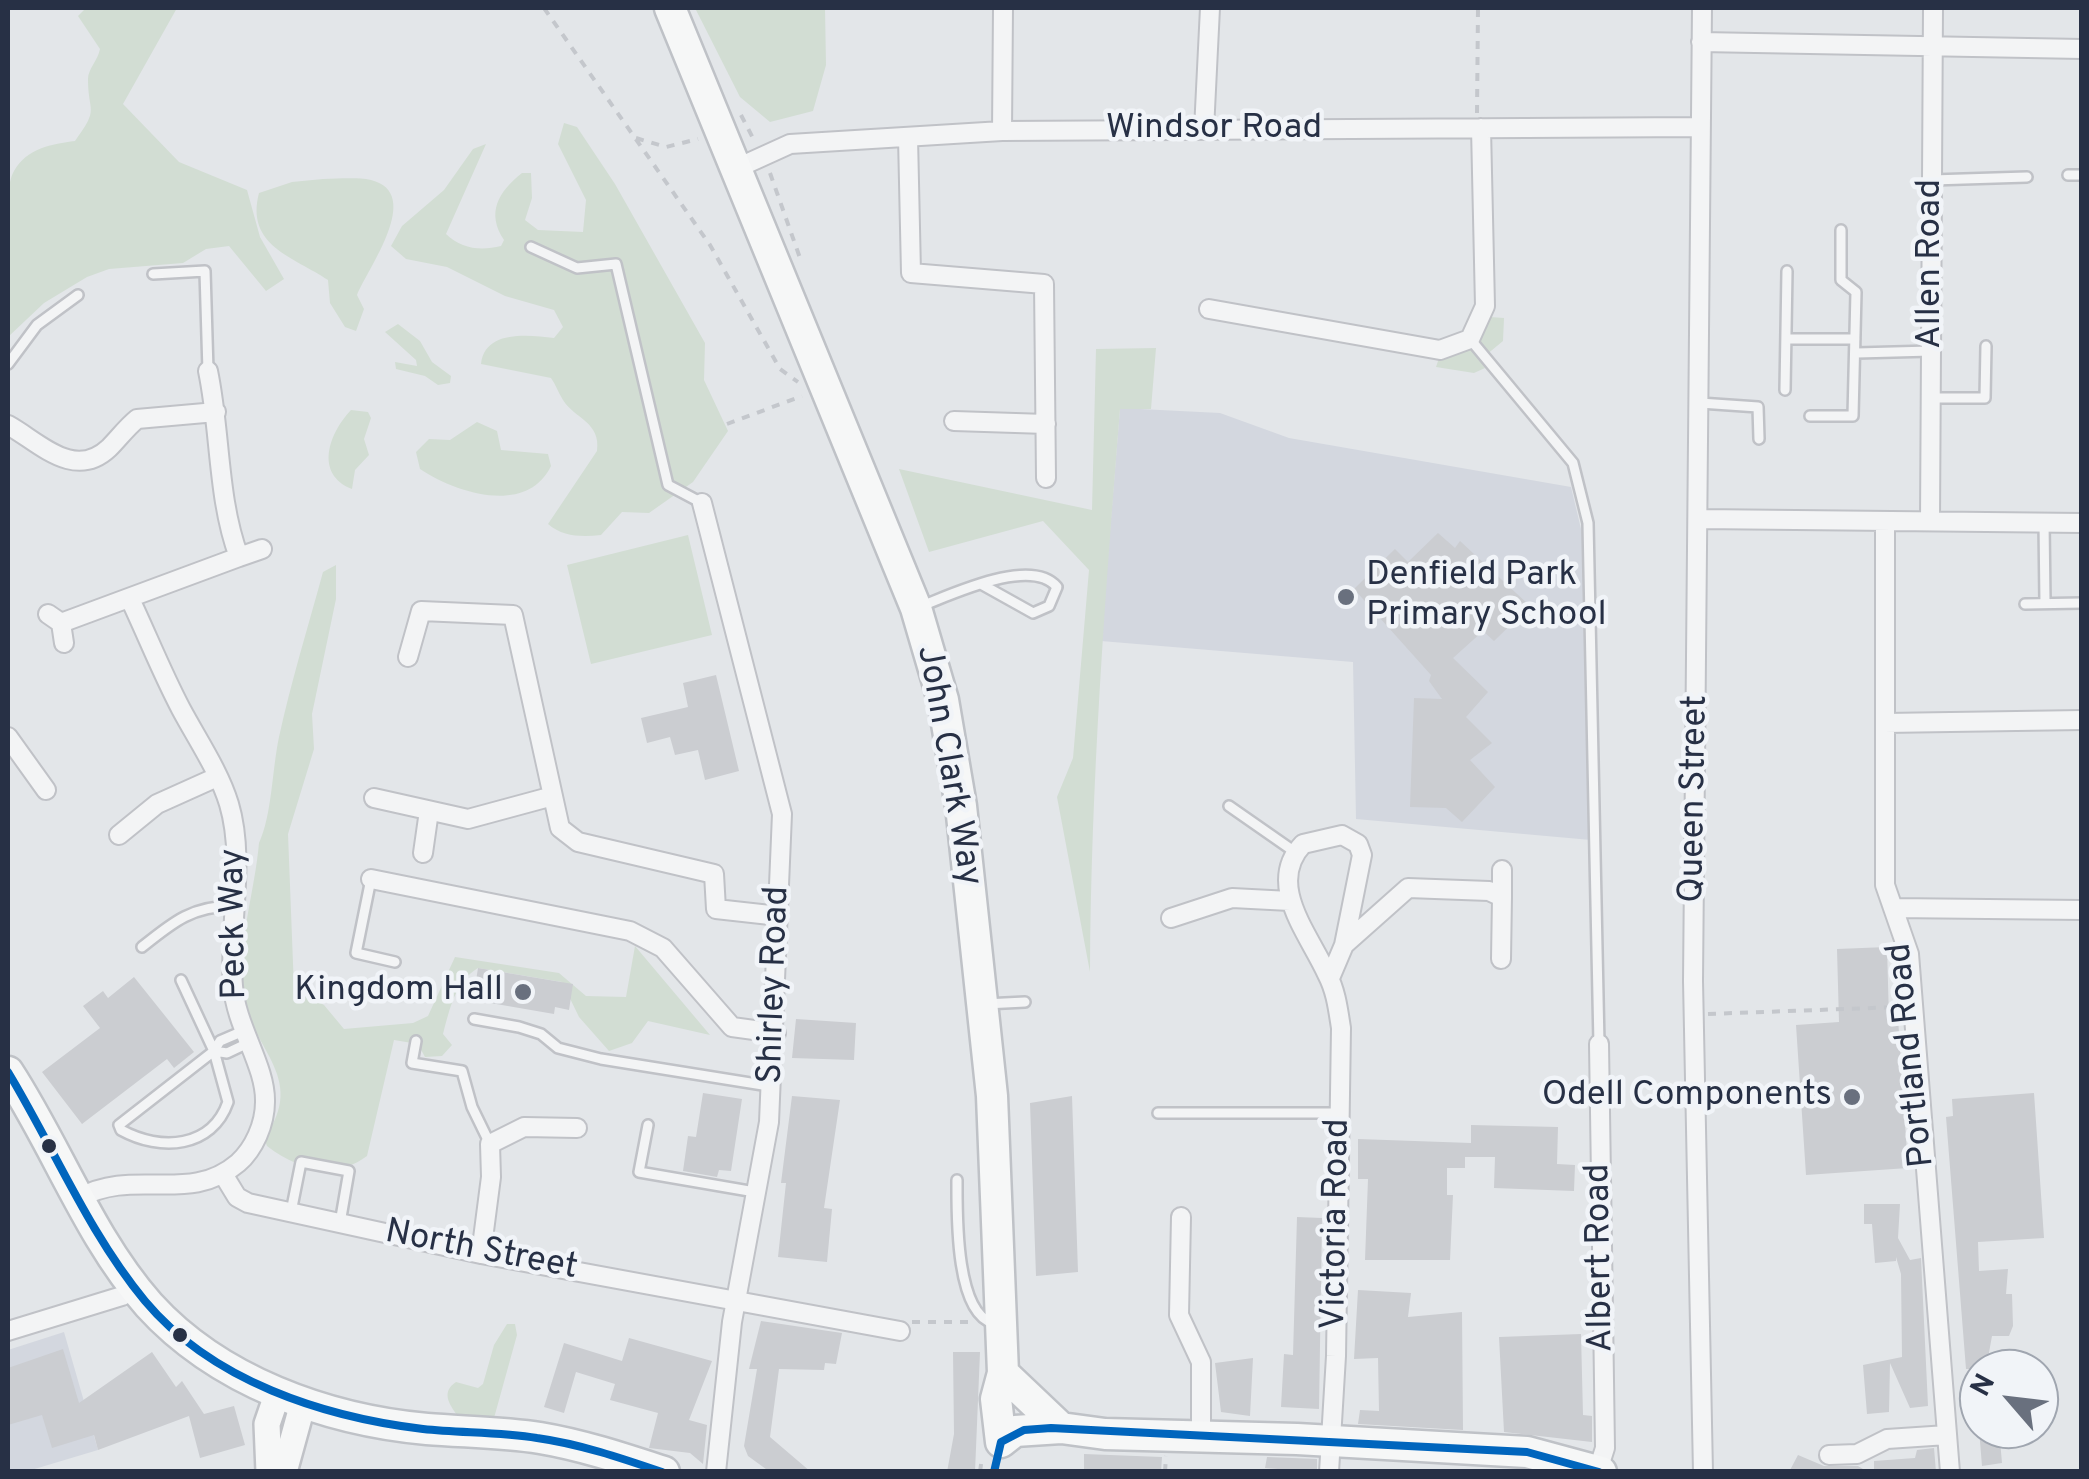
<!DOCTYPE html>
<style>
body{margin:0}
#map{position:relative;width:2089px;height:1479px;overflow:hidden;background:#e3e6e9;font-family:Overpass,sans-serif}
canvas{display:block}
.frame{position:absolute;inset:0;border:10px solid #273045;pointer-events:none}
.north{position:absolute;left:1959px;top:1349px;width:100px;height:100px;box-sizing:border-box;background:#f1f4f8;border:2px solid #a0a6b0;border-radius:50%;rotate:298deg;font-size:28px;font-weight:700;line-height:40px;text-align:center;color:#273045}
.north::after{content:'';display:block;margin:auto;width:35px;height:45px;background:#69707e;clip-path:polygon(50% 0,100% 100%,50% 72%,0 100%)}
</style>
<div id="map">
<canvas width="2089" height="1479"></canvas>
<div class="frame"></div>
<div class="north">N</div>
</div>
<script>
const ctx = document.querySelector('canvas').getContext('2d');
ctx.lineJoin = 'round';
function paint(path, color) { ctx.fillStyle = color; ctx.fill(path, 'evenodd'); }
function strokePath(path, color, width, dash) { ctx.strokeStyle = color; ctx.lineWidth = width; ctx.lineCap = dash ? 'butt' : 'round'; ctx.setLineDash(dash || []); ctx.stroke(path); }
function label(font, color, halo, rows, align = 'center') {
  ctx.font = font + ' Overpass,sans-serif'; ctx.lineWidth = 9; ctx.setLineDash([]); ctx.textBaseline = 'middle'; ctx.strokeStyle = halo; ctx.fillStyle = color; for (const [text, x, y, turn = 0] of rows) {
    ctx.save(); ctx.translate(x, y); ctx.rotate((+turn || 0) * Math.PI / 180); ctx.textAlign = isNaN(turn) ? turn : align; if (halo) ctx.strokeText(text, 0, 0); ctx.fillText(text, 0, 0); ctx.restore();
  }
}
paint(new Path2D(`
 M1120,408L1220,413L1289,438L1571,487L1587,554L1591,840L1356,819L1353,662L1101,641Z
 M64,1332L98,1450L28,1471L8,1472V1350Z`), '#d3d7df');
paint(new Path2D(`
 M86,8H177L123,104L179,162L247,190L260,237L284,279L266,291L229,246L206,249L183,263L109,269L87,277L44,303L8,337C7,304 0,194 14,171C27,148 52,144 75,141C100,107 88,114 88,79C88,69 98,60 100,49L78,16Z
 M695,8H825L826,65L813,111L770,122L740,97Z
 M564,123L577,127L615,184L705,343L704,380L728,431L693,482L649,513L622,512L601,535C582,537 563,537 548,524L597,451C601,422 575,419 563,400C558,392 556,385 551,378L481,364C485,330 527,335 554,338L563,327L554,310L505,296L447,267L406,259L391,246L402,226L444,190L473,149L486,144L446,234C461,249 481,251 501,246L504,240C486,213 498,192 522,173H531L532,198L525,220L538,230L583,232L586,200L558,144Z
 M323,179C338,179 356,177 371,180C424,193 368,268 357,295L364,309L356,331L345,327L330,303L328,280C294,257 245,246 259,193L292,182Z
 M1490,317L1504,318L1503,341L1480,360L1485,368L1474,373L1436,367L1440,355L1479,339Z
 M398,324L420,341L432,362L451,376L450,383L438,385L425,376L396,369L395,362L417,366L416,360L385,332Z
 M1156,348L1151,409H1120C1105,596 1091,783 1090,972L1057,797L1073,758L1089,570L1043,521L929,552L899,469L1092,510L1096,349Z
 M351,410L368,412L371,418L364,439L369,455L355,470L352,489C314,474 329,433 351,410Z
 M477,422L497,431L501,450L548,454L551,466C527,516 456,493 420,469L416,452L429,439L450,440Z
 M688,535L712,635L591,664L567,565Z
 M336,565V599L312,714L314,749L288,834L294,989L324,1005L344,1029L413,1023L428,1016L455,957L559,973L586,996L626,997L635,946L710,1035L648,1021L632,1043L609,1051L579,1017L562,982L478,968C455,982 450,1008 443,1034L452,1045L442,1056L425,1057L418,1044L394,1040L367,1156C335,1180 298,1170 267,1146L264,1138C310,1076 247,1047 242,989C238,942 255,890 259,843C272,815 272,770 279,737C291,682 308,627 323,572Z
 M507,1324H515L517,1335L494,1418L481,1422L457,1415C449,1404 441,1392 456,1382L478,1388L483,1384L494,1345Z`), '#d2ddd3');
paint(new Path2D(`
 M1438,533L1455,548L1460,541L1530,606L1494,641L1483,631L1453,658L1488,692L1466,717L1492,743L1470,760L1495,787L1462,822L1446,808L1410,807L1414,698L1442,699L1429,681L1431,675L1354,589L1395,549L1408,562Z
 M716,675L739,771L705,780L698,750L675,755L670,737L647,743L641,718L688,707L683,683Z
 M1887,947L1889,1019L1898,1018L1908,1168L1806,1175L1796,1025L1839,1022L1837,949Z
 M478,968L573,984L569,1010L555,1007L554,1014L473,1000Z
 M134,977L194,1052L174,1068L167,1059L82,1124L42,1072L100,1028L83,1006L103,991L108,998Z
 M796,1019L856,1023L854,1060L792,1058Z
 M703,1093L742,1099L731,1171L719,1170L717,1177L683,1171L688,1136L696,1137Z
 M2034,1093L2044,1238L1978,1242L1979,1271L2008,1269L2006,1294H2012L2013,1326L2009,1336H1992L1986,1369H1966L1946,1117L1953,1116L1952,1099Z
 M792,1096L840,1100L824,1208L832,1209L827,1262L778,1257L786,1183H781Z
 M1072,1096L1078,1272L1036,1276L1030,1103Z
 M1471,1125L1558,1127L1557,1164L1575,1165L1574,1191L1494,1188L1495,1157H1465V1168H1447V1195H1453L1450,1260H1365L1368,1179H1358V1139L1471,1143Z
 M1864,1204H1900L1898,1238L1910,1260L1921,1258L1928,1406L1910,1408L1890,1363L1889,1412L1867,1414L1863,1365L1902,1357L1901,1274L1896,1257V1261L1875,1263L1872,1224H1864Z
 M1297,1217L1322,1218L1319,1409L1281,1407L1284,1354L1293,1355Z
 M1358,1290L1411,1293L1408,1317L1462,1312L1463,1430L1358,1424L1360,1410L1379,1411L1378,1358L1354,1359Z
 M761,1321L842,1333L836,1364L825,1363L824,1370L779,1369L770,1437L811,1472H770L748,1456L744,1446L757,1369H749Z
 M1581,1334L1583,1415L1592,1416V1442L1504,1432L1499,1337Z
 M629,1338L712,1361L689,1420L707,1425L703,1464L690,1453L649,1448L658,1413L610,1400L615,1384L576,1372L564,1413L544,1407L564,1343L622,1361Z
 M63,1349L79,1403L152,1352L176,1387L182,1381L204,1414L234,1406L245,1445L200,1458L189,1416L98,1450L94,1435L52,1448L42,1415L8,1425V1368Z
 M953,1352H980L975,1472H947L954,1434Z
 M1253,1358L1250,1416L1221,1412L1215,1363Z
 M1979,1429H1999L2002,1463L1982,1466Z
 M1934,1448L1936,1472H1874V1461L1915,1458L1917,1450Z
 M1084,1454L1162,1457L1161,1472H1084Z
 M1798,1455L1824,1466H1858L1868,1472H1789Z
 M1267,1457L1317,1459V1472L1265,1468Z`), '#cbcdd1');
const lane = new Path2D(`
 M2068,175H2082
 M1932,180L2027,177
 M531,247L577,268L616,264L668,485L702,503
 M153,274L205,271L208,371
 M1470,339L1573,463L1588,523L1599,1044
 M1787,339H1855
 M1857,353L1931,351
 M8,364L37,325L78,295
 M1785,390L1787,271
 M1931,398H1985L1986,346
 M1700,403L1758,407L1759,439
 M1810,416H1853L1856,292L1841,280V230
 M2044,522L2045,603
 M2025,604L2082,603
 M919,607C951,595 1031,556 1057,587L1049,606L1033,613L981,584
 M1229,806L1295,852
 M371,879L356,953L395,962
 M142,947C173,922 192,906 233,906
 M181,980L214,1051
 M985,1004L1025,1002
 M474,1019L519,1027L541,1034L558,1048L601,1059L769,1086
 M241,1032L220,1041L214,1051L119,1125L121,1130C161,1152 212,1148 228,1102L214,1051L227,1053L246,1044
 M416,1041L412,1063L462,1071L472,1107L490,1144
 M1158,1113H1340
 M648,1125L639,1172L755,1192
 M957,1180C957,1213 955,1313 993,1323
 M291,1212L301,1162L349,1171L340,1223`);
const street = new Path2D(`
 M1702,8L1693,981L1703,1472
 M1701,42L2082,49
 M1204,130L1210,8
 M1002,131L1003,8
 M908,137L911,273L1044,284L1046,478
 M735,169L790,144L1002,131L1700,127
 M1209,309L1440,350L1470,339L1485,306L1481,128
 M954,421L1046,424
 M8,425C39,442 74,481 109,448C119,438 126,428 137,419L216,412
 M702,503L782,814L769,1122L732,1322L716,1472
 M1700,519L2082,523
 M1885,521V885L1909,954L1950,1472
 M1930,521L1933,8
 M239,557L262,549
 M48,614L61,623L64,643
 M61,623L239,557C217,498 221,433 208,371
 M408,657L421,611L513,615L560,828L578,842L714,874L716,909L779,916
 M1885,723L2082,720
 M8,737L46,790
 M374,798L468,819L553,796
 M119,835L157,804L217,777
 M423,853L429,811
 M371,879L630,931L663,948L732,1027L776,1033
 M1502,897V870
 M1893,908L2082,910
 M1171,918L1232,898L1290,901
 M1345,944L1408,888L1489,891L1502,897L1501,959
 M223,1174L237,1197L248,1203L481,1254L900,1331
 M79,1198C135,1167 189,1205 238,1163C254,1149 265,1124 265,1102C266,1066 236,1027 233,986C228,927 246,861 229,804C219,771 197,739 181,709C162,673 147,635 130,599
 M1181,1217L1179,1315L1201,1362V1437
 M481,1254L491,1177L490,1144L524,1127L577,1128
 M8,1331L122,1296L135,1287
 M1829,1455L1857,1454L1887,1439L1947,1435
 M1598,1470L1605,1448L1599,1044
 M1329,1472L1336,1356L1341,1028C1338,1009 1336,991 1327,974C1309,934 1265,884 1303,844L1342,835L1358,844L1362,855L1344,945L1330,978`);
const secondary = new Path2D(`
 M269,1472L267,1424L278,1392
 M284,1472L303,1403`);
const primary = new Path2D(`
 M670,8L916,608L943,700L961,806L992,1096L1003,1373L1061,1428
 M8,1072C57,1147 89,1237 149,1305C218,1381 326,1420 427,1429C464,1432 503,1432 540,1438C582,1445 624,1459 664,1472
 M1001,1442L1015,1431L1061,1428L1105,1434L1297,1439L1527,1452L1601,1472
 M1001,1442L996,1399L1003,1373`);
strokePath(lane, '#c0c2c7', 14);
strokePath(street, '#c0c2c7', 22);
strokePath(secondary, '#c0c2c7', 30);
strokePath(primary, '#bfc2c7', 35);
strokePath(new Path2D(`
 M544,8L710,245L780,369L798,382
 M1477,113L1478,8
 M741,115L755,142
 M636,138L666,147L698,139
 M770,173L800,258
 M727,424L802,396
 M1708,1014L1899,1007
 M912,1322H972
 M980,1472L982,1457
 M1165,1472L1166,1456`), '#c4c7cc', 4, [8, 8]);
strokePath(lane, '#f3f4f5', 9);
strokePath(street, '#f3f4f5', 18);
strokePath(secondary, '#f6f7f7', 25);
strokePath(primary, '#f6f7f7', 30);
strokePath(new Path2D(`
 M8,1072C54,1148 88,1232 145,1301C212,1381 323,1417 423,1429C461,1433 500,1432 537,1438C580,1444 621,1458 662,1472
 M994,1472L1001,1442L1024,1430L1051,1428L1527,1452L1599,1472`), '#0065bd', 8);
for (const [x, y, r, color] of [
 [1346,597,10,"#69707e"],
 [523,992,10,"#69707e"],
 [1852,1097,10,"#69707e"],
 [49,1146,9,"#273045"],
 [180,1335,9,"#273045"]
]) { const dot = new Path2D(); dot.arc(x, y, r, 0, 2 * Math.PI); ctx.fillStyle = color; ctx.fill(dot); strokePath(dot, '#f1f4f8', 4); }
label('35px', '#273045', '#f1f4f8', [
 ["Windsor Road",1214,130],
 ["Allen Road",1932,264,-90],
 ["John Clark Way",947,766,80],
 ["Queen Street",1696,799,-89],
 ["Peck Way",236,924,-91],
 ["Shirley Road",776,985,-88],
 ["Portland Road",1913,1055,-96],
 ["Victoria Road",1338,1224,-89],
 ["North Street",481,1252,11],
 ["Albert Road",1602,1258,-91]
]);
label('35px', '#273045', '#f1f4f8', [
 ["Denfield Park",1366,577,"left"],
 ["Primary School",1366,617,"left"],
 ["Kingdom Hall",503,992],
 ["Odell Components",1832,1097]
], 'right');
</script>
